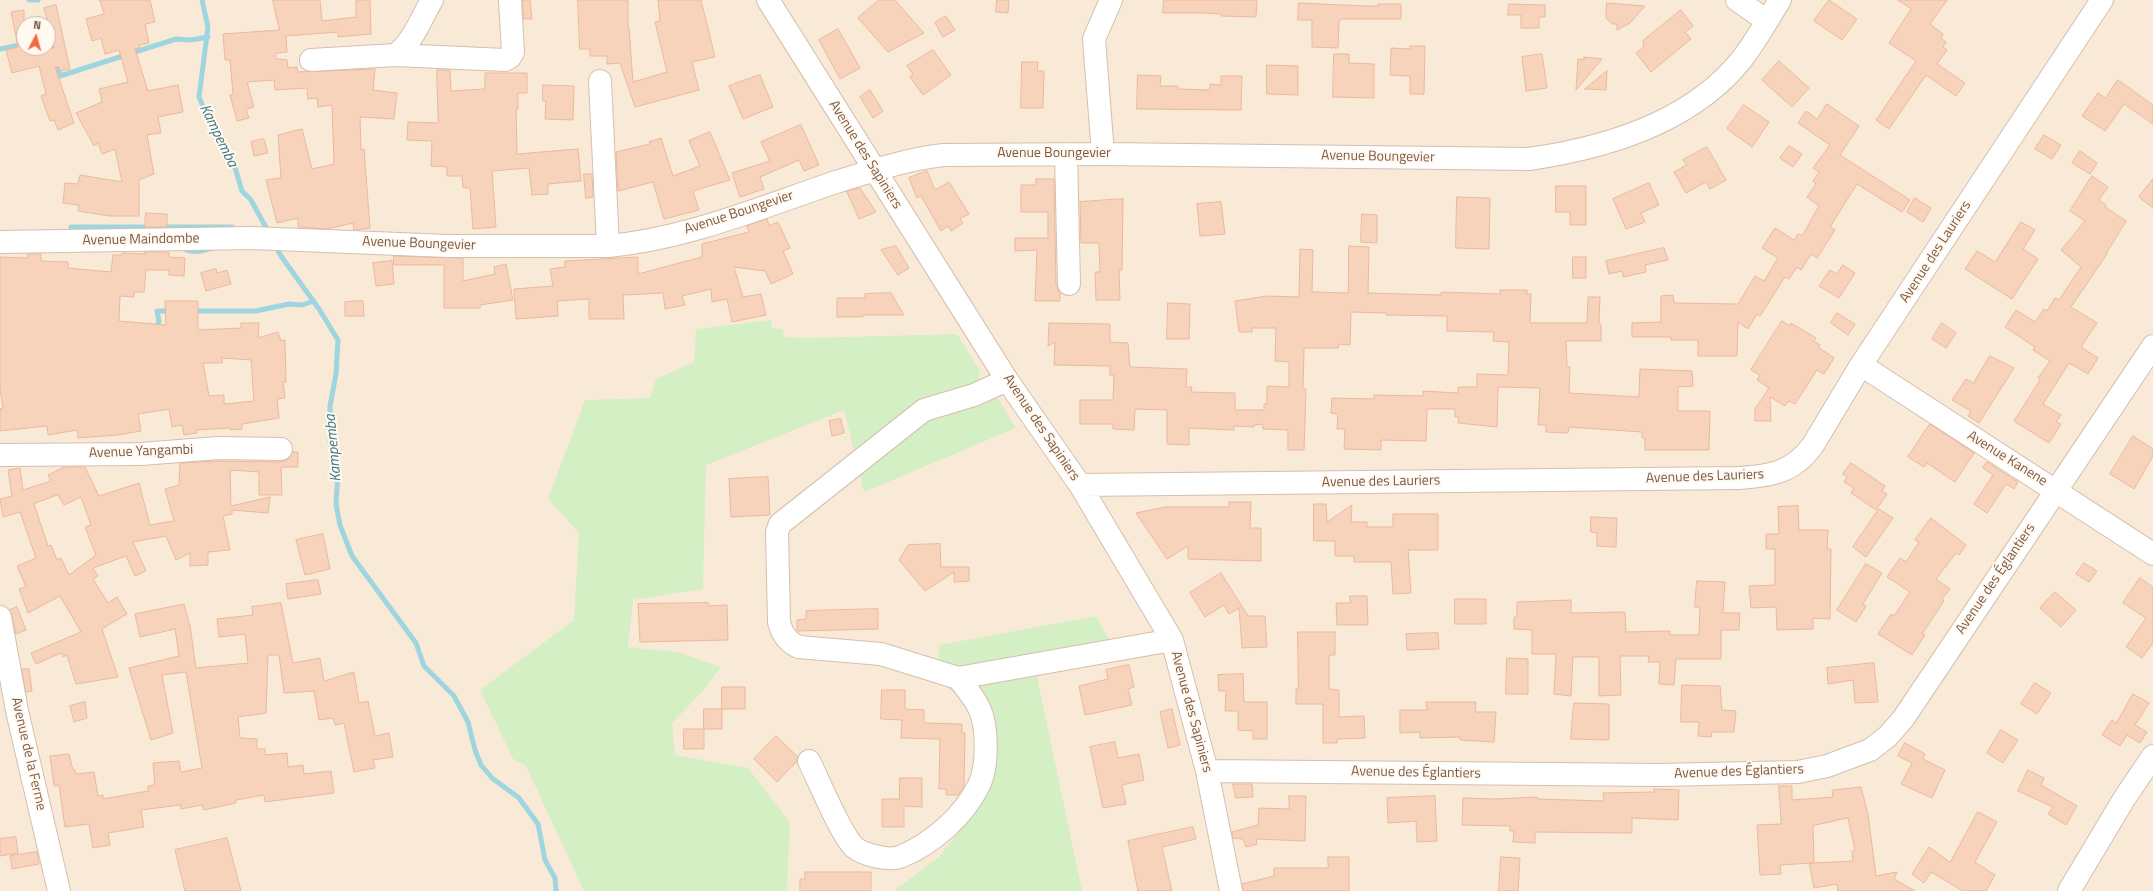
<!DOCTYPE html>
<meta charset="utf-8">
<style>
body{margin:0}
#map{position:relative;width:2153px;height:891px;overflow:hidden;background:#fef6e8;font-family:"Titillium Web",sans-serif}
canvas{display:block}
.north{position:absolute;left:16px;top:16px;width:40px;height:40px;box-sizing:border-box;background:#fff9f0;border:1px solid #cbb9ad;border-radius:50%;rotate:6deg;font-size:11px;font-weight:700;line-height:16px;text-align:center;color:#7c5a48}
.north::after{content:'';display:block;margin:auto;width:14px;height:18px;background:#f46841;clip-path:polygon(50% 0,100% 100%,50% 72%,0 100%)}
</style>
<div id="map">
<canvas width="2153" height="891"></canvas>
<div class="north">N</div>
</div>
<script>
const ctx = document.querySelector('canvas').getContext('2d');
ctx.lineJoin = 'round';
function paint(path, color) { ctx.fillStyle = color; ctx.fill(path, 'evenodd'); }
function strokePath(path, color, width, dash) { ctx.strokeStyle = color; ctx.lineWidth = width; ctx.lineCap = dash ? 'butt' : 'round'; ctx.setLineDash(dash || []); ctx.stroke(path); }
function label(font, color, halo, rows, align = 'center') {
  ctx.font = font + ' "Titillium Web",sans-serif'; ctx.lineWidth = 4; ctx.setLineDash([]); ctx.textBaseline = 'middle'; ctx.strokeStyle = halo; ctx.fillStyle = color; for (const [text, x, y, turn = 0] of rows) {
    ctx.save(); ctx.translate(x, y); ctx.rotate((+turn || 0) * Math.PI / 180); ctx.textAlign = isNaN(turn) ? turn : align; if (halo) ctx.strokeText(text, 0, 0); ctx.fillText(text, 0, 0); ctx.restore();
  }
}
paint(new Path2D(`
 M0,0H2153V891H0ZM24,24H48V48H24Z`), '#f9ead8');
paint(new Path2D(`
 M771,320L772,328L783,329L784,337L807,338L957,334L980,371L974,394L997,397L1016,428L864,492L844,410L706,465L703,589L633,600L628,647L678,652L721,667L703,691L672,723L675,755L748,768L790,823L787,891H584L526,766L513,759L480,690L574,620L579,533L548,499L585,400L650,398L656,379L694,362L696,329Z
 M1096,616L1119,657L1036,672L1082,891H894L939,857L969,818L977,755L969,705L939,681V645Z`), '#d5efc4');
strokePath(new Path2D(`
 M29,0H38
 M202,0L208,27L199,97L212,128L233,161L242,191L251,200L269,233
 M48,40L50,39L54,54
 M0,49L24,44
 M56,62L60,76L176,39L191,40L208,37
 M71,227H232
 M274,244L281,256L319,309L338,340L336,374L330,406V442L338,473L336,504L340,525L352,556L416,643L424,666L454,696L468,722L475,750L481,765L492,778L519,798L538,824L545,860L555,878L556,891
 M180,246C190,254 201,252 213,248
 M193,311H256L289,304L302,305L314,301
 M155,330L159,321L157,311H171`), '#9ed5de', 5);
const building = new Path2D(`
 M100,0H150L155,22L145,24L149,43L139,45L140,48L135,49L148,91L178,85L183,112L158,117L161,133L147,135L154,174L139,180V216H109L78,211L79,205L63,203L65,183L78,184L80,175L122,182L115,149L102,154L98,143L94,146L76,113L102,102L99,89L128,82L119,50L105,54L101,38L92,41L86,19L104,14Z
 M273,0H320L322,21L356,17V0H370L371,34L338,37V32L286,36L287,52L276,53V59L287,60L288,68L297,67L298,72L375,69L373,90L397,93L394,119L360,117L361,150L364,149L370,228L354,230L353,223L327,229L298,227V218L277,223L266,180L281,178L278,135L302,129L312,169L334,164L332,105L318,107L317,98L308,99L307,88L275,90L274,80L247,82L254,107L246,109L249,118L237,121L230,95L233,94L230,60H225L223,34L279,30Z
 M523,0H530L532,19H524Z
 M578,0H628V28H629L633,82L667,72L655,22L660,21L658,0H701L715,57L692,62L699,90L635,107L620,63L607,64V56H590V49H580Z
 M879,0H895L924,33L888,52L858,18Z
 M997,0H1009L1008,13L996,12Z
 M1164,0H1257L1256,17L1221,16V14L1205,13H1163Z
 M1829,0L1857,19L1842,40L1814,21Z
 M1898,0H1947L1930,24L1943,34L1941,38L1946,42L1943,47L1947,50L1937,64L1965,83L1956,96L1926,75L1889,129L1876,120L1916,61L1889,43L1911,9Z
 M1299,3L1366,6H1378V4H1401V19H1341L1339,22L1338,48L1312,47V20H1298Z
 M1607,3L1645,6L1630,23L1617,30V24H1612L1606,18Z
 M1509,4L1545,5V17H1539V28H1521V15H1508Z
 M56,5L70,69L60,71L59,67H55L74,123L58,130L54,120L50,121L41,96L46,94L39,66L12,73L6,50L18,47L11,12L24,10V48H54L44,8Z
 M1681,10L1693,26L1685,32L1691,39L1651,72L1636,53L1644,46L1643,41Z
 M946,16L955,30L943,37L935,23Z
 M838,29L860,68L840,79L819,40Z
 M1410,46H1425L1424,94H1410V76L1390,75L1391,48L1410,49Z
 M933,50L951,75L923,95L910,77L913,74L907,66Z
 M1334,54H1349V63L1374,64V98L1333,97Z
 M1542,54L1547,88L1526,91L1522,57Z
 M1584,57L1602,59L1576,90L1578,59L1584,60Z
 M1779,61L1809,88L1792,107L1762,80Z
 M1022,62H1038L1037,71H1044L1043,108H1021Z
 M1267,65L1298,66V95L1267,94Z
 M437,70H450L451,91L485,89V73H527V93H518V109H516L517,154L578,149L581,181L548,184V194L532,195L529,168L492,171L496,227L473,229L470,188H463L462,176H447V167L431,166L432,141L407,140L408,122L438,123Z
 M1607,71L1606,90L1585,89Z
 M760,75L773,107L743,119L729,86Z
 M1138,75L1161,76L1160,86H1178V89L1210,90V84L1221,85V76H1242L1241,110L1137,109Z
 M2118,80L2153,105V124L2124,104L2105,131L2082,116L2098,93L2105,98Z
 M543,85L574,86L573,120L545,119L546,101H543Z
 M870,90L883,111L873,118L860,97Z
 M1827,104L1859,126L1840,155L1910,200L1902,212L1857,184L1830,227L1835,230L1817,258L1811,254L1801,270L1797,267L1789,279L1785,277L1760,316L1757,314L1748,329L1738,322L1737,356H1698V340H1671V337H1632V323L1661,322V296L1673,295L1674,303L1738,304L1755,276L1764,281L1778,258L1762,248L1775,228L1794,240L1798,234L1802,236L1819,206L1807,197L1816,184L1813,181L1819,172L1813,168L1830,145L1798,123L1806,111L1817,119Z
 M1744,105L1769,122L1752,147L1727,129Z
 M801,125L819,165L804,171L799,160L760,177L764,189L740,197L732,173L770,161L761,142Z
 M710,132L730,180L693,191L699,210L664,219L653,182L618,191L616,152L650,144L649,142L661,138L673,176L700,166L689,141Z
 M2044,135L2061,145L2052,159L2035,149Z
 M264,139L268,153L254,156L251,142Z
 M1789,146L1802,154L1793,167L1780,158Z
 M1707,147L1726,180L1710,189L1706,182L1686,193L1674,172L1687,165L1683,160Z
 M2080,151L2097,163L2090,174L2072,163Z
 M927,171L935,190L949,182L969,214L960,219L963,223L951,231L948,226L941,231L921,196L917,198L909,178Z
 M584,174H592L593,197L586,198Z
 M2092,176L2108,187L2099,200L2106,205L2105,207L2126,221L2106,254H2107L2071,307L2097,323L2081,347L2098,358L2088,374L2069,363L2043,404L2061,415L2056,422L2061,424L2049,443L2014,421L2040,380L2038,378L2050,361L2033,350L2035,347L2005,327L2016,310L2035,322L2044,309L2047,311L2055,298L2059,300L2081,267L2061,250L2085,221L2070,211Z
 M1036,179H1054L1056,284L1060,293V301H1035L1037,250L1015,251V238H1048V212H1021V185H1036Z
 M2153,179V208L2139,197Z
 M1649,183L1659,205L1641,213L1645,222L1626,229L1613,199Z
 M1556,186H1586V225H1570V212H1556Z
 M860,188L876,212L859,219L847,192Z
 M1457,197L1490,198L1489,249L1456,248Z
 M1915,198L1931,208L1923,222L1907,212Z
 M1123,199L1122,270H1119L1120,300H1096L1095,272H1100L1099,243H1081L1080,202Z
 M1221,202L1225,234L1200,236L1197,204Z
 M146,213L167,214V227H145Z
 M1362,214L1377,215V243L1361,242Z
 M767,219L769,226L778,222L790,248L783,251L793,274L771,284L765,271L734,267L743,297L761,294L766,315L732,322L727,299L712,302L711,289L682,296L685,305L665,309L663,293L623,295L624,319H589V299L557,301L558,316L516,319L514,289L553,286L550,269L565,267V261L638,257V274L702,257V244L749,232L747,226Z
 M2021,222L2035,230L2023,249L2038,259L2012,299L1965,269L1977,251L1995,262Z
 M896,246L909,268L898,275L881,250Z
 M1349,246L1369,247L1368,293L1441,295V292L1500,294V290H1527V294H1531L1530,323H1587L1588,297H1600L1599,324H1601V341H1566L1567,367H1570L1569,393L1639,397L1640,369L1692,371L1693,386L1678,387V411H1710L1709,450H1645V438H1642V432L1569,427L1568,433L1546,432V425H1538L1540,388L1498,387L1497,427L1458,423L1459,417H1455V409H1427L1426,441L1381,440V450L1344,449L1345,429H1337L1338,414L1331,413L1332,398L1374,399V395L1423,396V391L1458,393V387H1477V374L1508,375L1509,342L1493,341L1494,332L1447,331V316L1386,315V313L1351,312L1350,345L1339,344L1338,348H1304L1303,389H1306L1304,450H1288V430L1263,429L1262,424L1254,425V427L1234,426V430L1189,428V445L1167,444V410L1135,409L1134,430L1113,429V424H1080V400H1113L1114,375H1110V366L1054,365L1055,342L1048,346L1049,323L1110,324V342L1128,343L1130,367L1187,369L1186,387H1192L1191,392L1235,393V410H1264V404H1267V386L1289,387V362L1275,361L1276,328H1252V332H1239L1235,301L1267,296L1299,297L1300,249L1313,250L1312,292L1348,293Z
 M1664,248L1668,260L1645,265L1646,272L1623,277L1622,271L1609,274L1606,261Z
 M145,252H169V257L185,258L184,276L169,275V270H146L144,292H134V297L120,296L119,321L166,325L165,301H198V330L241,328V323H259L258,338L278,332L281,341L285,340L286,382H283L285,398L277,399L279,418L242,424V429L230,430V428L196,430L197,433L184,435L182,425L172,427L169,409L138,414L141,431L117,435L78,438L77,430L48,435L47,426L0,431V409L3,408L0,389V257L27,258V254H41V261L68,262V268L111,272L113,255H122V253L145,254ZM222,358L251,360L254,401L224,404V395L209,396L203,363H222Z
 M394,256L463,258V281L495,274L494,267L506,264L513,300L480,305V308H444V265H394Z
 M1573,257H1586V278H1573Z
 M392,261L394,284L376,286L373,263Z
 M1843,265L1855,273L1839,298L1819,286L1830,270L1837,274Z
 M216,269L217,273L227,270L231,284L206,291L201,273Z
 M891,293L904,315H863V317H837V298H865V294Z
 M363,301L364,316H345V302Z
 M1168,303L1190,304L1189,339H1167Z
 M1837,313L1855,324L1848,335L1831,323Z
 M1782,321L1790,326L1791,323L1816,338L1814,341L1820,345L1818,347L1834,358L1824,374L1817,370L1795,404L1789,401L1785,406L1770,397L1771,421H1755V409L1769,388L1757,380L1760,375L1751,370Z
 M1942,323L1956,333L1946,348L1932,339Z
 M1990,356L2014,368L1979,423L1968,416L1971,411L1952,400L1966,379L1973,383Z
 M841,419L844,433L832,436L829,421Z
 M1930,424L1974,453L1955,482L1927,463L1924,467L1908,457Z
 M2133,436L2153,449V456L2134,489L2110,474Z
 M293,452H298V467H281L282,495H259V472L230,470L231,506L270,497L268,513L232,510V514L223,516L230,550L208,552V565L190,566V553L176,560L166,536L133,542L146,571L135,576L126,556L93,568L98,576L93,579L108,603L117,597L127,614L102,629L118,677L76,684L67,655L63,657L61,653L36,664L31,653L81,632L60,596L28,613L19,589L26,587L17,566L36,558L20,512L3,517L0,499L12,496L8,470L20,468L23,490L51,481L48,475L64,467H85L99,496L139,483L150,525L174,521L165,489L179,485L180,463L218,461L281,462L287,460ZM58,495L64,505L81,497L91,525L85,527L96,555L69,575L61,558L57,560L51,545L48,546L34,504Z
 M1987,462L2018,482L2014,489L2006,484L1987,513L1974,504L1993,475L1983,468Z
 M1851,463L1885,486L1882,491L1887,494L1876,510L1851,493L1854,488L1844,482L1847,477L1843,474Z
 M768,477L770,515L731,517L729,479Z
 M1229,502H1251L1250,528H1261V561L1188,559V546L1167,559L1136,513L1166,507H1229Z
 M1314,504H1326L1327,522L1352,505L1351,522H1367V527H1393V514H1438V550H1408L1411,593L1393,594L1391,562H1354V556H1335V541H1314Z
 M1798,506L1799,530H1828L1827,549H1831L1830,619L1813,618V629L1777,630L1776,607L1751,608L1749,586L1775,585V549H1766V534H1779L1778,507Z
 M1879,509L1893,518L1866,557L1853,547Z
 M1591,517L1617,518L1616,547L1597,546V533L1591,532Z
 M1931,518L1966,545L1959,555L1956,553L1936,579L1950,589L1942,599L1944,601L1922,634L1925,635L1912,655L1878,634L1891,614L1894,616L1910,592L1887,577L1900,558L1906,562L1919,542L1915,540Z
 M323,534L330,569L305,575L296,540Z
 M940,544L941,567H969V581L954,582V572L925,591L899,560L908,545Z
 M2084,563L2097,571L2089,582L2076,574Z
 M1866,564L1882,573L1863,604L1866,606L1856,622L1837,610Z
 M1221,573L1248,616H1265L1267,647L1242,648L1239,608L1229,614L1224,605L1205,617L1190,593Z
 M2140,578L2153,587V643L2142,658L2126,647L2146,618L2123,603Z
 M318,580L321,594L288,599L286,584Z
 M1697,581L1725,582L1723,613H1740L1739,630H1721V659H1676L1674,685L1659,684L1660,662H1648L1649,656H1620L1621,695L1599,696V657H1573L1571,696L1554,694L1556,654H1532V630L1514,629V617H1517V602L1571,600V613L1625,612L1626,632L1670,631V635H1699L1700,607H1695Z
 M2055,592L2076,610L2061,627L2040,608Z
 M1350,596H1367L1368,625H1337L1336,603H1350Z
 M1455,599H1486V624H1455Z
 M281,603L293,663L320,658L324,681L354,672L359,703L368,701L375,736L389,733L393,757L373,760L375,768L354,772L344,723L335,725L333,718L319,720L314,691L284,693L279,655H268L266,713L238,717L240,738L257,739V749H265V755L287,753L288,767L303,765L304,774L331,771L334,793L265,802L264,795L236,800V803L204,810L202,805L181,809L180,805L141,810L144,827L108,833L110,845L93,848L89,824L65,827L59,785L54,786L50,756L69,754L73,770H75L76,774L94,772L98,796L103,795V799L148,791V786L155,785L153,763L179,761L181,772L202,768L186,672L162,675L173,733L151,740L129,668L179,656L175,629L140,637L135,614L184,604L190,626L196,668L248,663L245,634L219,637L217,619L253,615L252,607Z
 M708,603V606L727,605L728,640L640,642L638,604Z
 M17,607L26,630L16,634L10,610Z
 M878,609V629L797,631V620L806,619V611Z
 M1298,632H1335V655H1329V689L1339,690V717L1364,716L1365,738L1337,739V743H1323V704H1296V689H1298Z
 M1438,633L1439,649L1407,650L1406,634Z
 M1507,658L1528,659V694H1506Z
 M1874,663L1878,702L1855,703L1853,680L1828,684L1827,668Z
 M1129,665L1134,687L1128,689L1132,705L1085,715L1079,686L1108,679L1106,670Z
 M22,669H29L32,691L26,692Z
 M1243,674L1244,702H1267V739H1253V731L1238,730V711H1225L1226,691H1219L1218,675Z
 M2035,683L2051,693L2037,714L2021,704Z
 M1682,685L1720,686L1722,710L1736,711L1734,732H1712L1711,737L1698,736L1699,722H1681Z
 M722,687H745V709H722Z
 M882,690H905V709L924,710V723L962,724V733H965L964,786L958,795H946V789H939L940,739L901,738L902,720L881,719Z
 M2133,694L2149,703L2135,725L2147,732L2140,743L2127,735L2120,746L2102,735L2112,720L2116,723Z
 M85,702L87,718L74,722L70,706Z
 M1426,702H1476L1475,712H1496L1494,742L1460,740V737L1420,738V732L1400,733V710H1427Z
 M1574,703L1609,704V740L1571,739Z
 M704,709H722V729H704Z
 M1172,709L1180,745L1168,748L1160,712Z
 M684,729H704V749H684Z
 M2001,730L2018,740L2003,763L1987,753Z
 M776,736L798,757L797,761L777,782L754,759Z
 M1115,742L1118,758L1139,754L1144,780L1122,785L1126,804L1103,808L1090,747Z
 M1905,743L1925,754L1923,759L1945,770L1932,798L1901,784L1912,763L1898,756Z
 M2028,770L2044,778L2041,785L2077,806L2066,825L2048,814L2053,807L2018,791Z
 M900,778H922V807L904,806V827H882V799H899Z
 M1233,784H1252L1253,797L1236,798Z
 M1779,786H1792V800L1833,797L1832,790L1861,787L1868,814L1876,876L1897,872L1894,879L1915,891H1838L1837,884L1814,888L1809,863H1813L1780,865L1781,874L1760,875L1757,825L1781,824ZM1848,818L1855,850L1852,851L1853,861L1814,863L1813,826Z
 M1654,789L1679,790L1678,820L1632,818V833L1535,832V843L1513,842L1514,831H1510V826L1462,825L1463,798L1496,799L1537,797V799L1604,801L1603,793L1654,792Z
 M1289,796H1306L1305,841L1256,839L1257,844L1246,847L1243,839L1233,838L1232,832L1258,825L1259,808L1289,809Z
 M1435,796L1437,841L1417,842L1416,821L1388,823L1387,798Z
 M1978,812L1997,822L1975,862L1995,875L1986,891H1963L1931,872L1924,883L1912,874L1929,847L1950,862Z
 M1193,827L1196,839L1162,847L1172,891H1138L1128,841Z
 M16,837L18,853L0,856V839Z
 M227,838L241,891H185L175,850Z
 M37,852L39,864L12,869L10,856Z
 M1328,857H1349V891H1243L1242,884L1274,876V868H1328Z
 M1501,857L1520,858L1518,891H1499Z
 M805,872H871V891H800V879H805Z`);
paint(building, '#f7d3bc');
strokePath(building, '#ecb99b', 1);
const minor = new Path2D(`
 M768,0L1007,380L1080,485L1172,640L1207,771L1231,891
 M1737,0L1767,21
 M395,55L505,60L510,57L513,52L510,0
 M311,60L395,55C412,44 422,17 432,0
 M600,81L608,246
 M1066,154L1069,284
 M1103,154L1094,39L1111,0
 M0,242L253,238L447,246H608C686,239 762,207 836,182C871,171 907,159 944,155L1103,154L1529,159C1606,148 1692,122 1742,59C1756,41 1768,19 1780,0
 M1861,365L2153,554
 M1007,380L974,395L924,410L780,524L777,532L779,622C782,634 787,642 799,647L881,654L958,678L1172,640
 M0,455L141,454L218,448L281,449
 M1080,485L1738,478C1770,476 1793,473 1813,445L1861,365L2102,0
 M0,617L17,711L59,891
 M809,761C819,781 840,833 854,847C863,855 889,861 900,857C932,844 964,816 979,785C988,767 988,726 979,708C974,697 966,688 958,678
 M1207,771L1660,775L1798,772L1827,766L1870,750L1887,737L1903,719L2153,346
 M2069,891L2124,799L2153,756`);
strokePath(minor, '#d5bfae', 24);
strokePath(minor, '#fff', 22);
label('14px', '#7c5a48', '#fff9f0', [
 ["Avenue Boungevier",1054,154],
 ["Avenue des Sapiniers",865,155,58],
 ["Avenue Boungevier",1378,157,1],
 ["Avenue Boungevier",739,213,-18],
 ["Avenue Maindombe",141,240,-1],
 ["Avenue Boungevier",419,244,2],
 ["Avenue des Lauriers",1936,252,-57],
 ["Avenue des Sapiniers",1041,428,56],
 ["Avenue Yangambi",141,452,-2],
 ["Avenue Kanene",2007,459,32],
 ["Avenue des Lauriers",1705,477,-2],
 ["Avenue des Lauriers",1381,482,-1],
 ["Avenue des Églantiers",1996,579,-56],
 ["Avenue des Sapiniers",1191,712,75],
 ["Avenue de la Ferme",28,754,77],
 ["Avenue des Églantiers",1739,772,-2],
 ["Avenue des Églantiers",1416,773,1]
]);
label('italic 15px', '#3a7783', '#fff9f0', [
 ["Kampemba",218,136,64],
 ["Kampemba",334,448,-95]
]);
</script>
